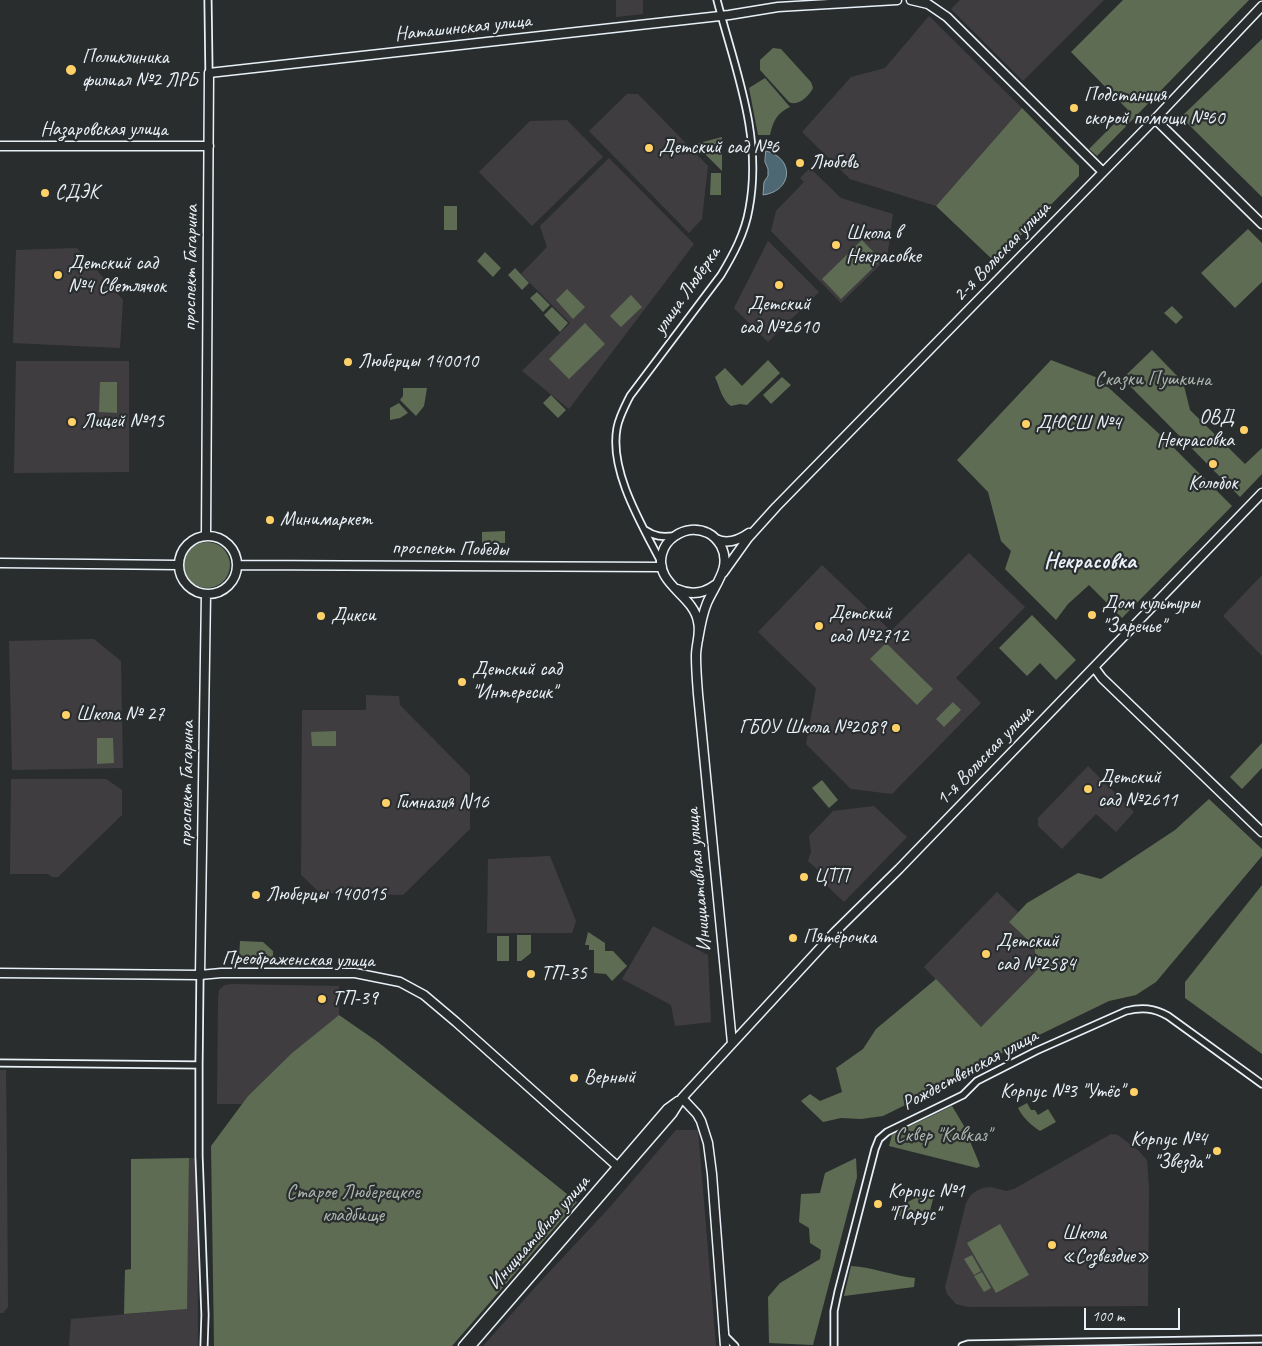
<!DOCTYPE html>
<meta charset="utf-8">
<style>
body{margin:0}
#map{position:relative;width:1262px;height:1346px;overflow:hidden;background:#2a2d2e;font-family:Caveat,sans-serif}
canvas{display:block}
.scale{position:absolute;left:1084px;top:1308px;width:96px;height:22px;box-sizing:border-box;border:2px solid #e8f1f8;border-top:0;padding-left:6px;font-size:15px;line-height:18px;white-space:nowrap;color:#e8f1f8;-webkit-text-stroke:4px #2a2d2e;paint-order:stroke}
</style>
<div id="map">
<canvas width="1262" height="1346"></canvas>
<div class="scale">100 m</div>
</div>
<script>
const ctx = document.querySelector('canvas').getContext('2d');
ctx.lineJoin = 'round';
function paint(path, color) { ctx.fillStyle = color; ctx.fill(path, 'evenodd'); }
function strokePath(path, color, width, dash) { ctx.strokeStyle = color; ctx.lineWidth = width; ctx.lineCap = dash ? 'butt' : 'round'; ctx.setLineDash(dash || []); ctx.stroke(path); }
function label(font, color, halo, rows, align = 'center') {
  ctx.font = font + ' Caveat,sans-serif'; ctx.lineWidth = 4.5; ctx.setLineDash([]); ctx.textBaseline = 'middle'; ctx.strokeStyle = halo; ctx.fillStyle = color; for (const [text, x, y, turn = 0] of rows) {
    ctx.save(); ctx.translate(x, y); ctx.rotate((+turn || 0) * Math.PI / 180); ctx.textAlign = isNaN(turn) ? turn : align; if (halo) ctx.strokeText(text, 0, 0); ctx.fillText(text, 0, 0); ctx.restore();
  }
}
paint(new Path2D(`
 M616,0H643V14L616,17Z
 M960,0H1104L1023,81L951,9Z
 M929,16L1022,108L936,206L850,179L802,132L851,77L885,68Z
 M627,94H638L708,166L702,219L689,233L589,131Z
 M567,120L603,157L532,226L479,172L530,121Z
 M609,158L694,244L569,409L522,371L570,323L521,274L547,247L540,226Z
 M810,168L841,198L893,214L887,258L841,303L771,231L776,211L804,182L800,178Z
 M768,241L819,292L768,342L734,308Z
 M77,248L123,300L120,348L13,343L16,250Z
 M16,361H129V472L14,473Z
 M969,553L1025,607L956,678L981,703L892,794L851,789L806,744L816,688L758,632L822,565L891,631Z
 M1262,575V656L1223,616Z
 M94,639L121,661L123,768L12,770L9,641Z
 M366,695L399,696L400,705L470,776V829L403,895L320,893L301,875L302,710H366Z
 M1088,766L1134,812L1116,832L1096,814L1062,849L1038,826V818Z
 M11,779H106L122,790V815L58,877H52L48,874H10Z
 M874,806L907,837L844,902L824,883L828,879L808,861L811,852L809,836L833,811Z
 M550,856L576,921L572,933H487L488,859Z
 M997,892L1018,912L1009,922L1034,946L1038,969L981,1027L924,967Z
 M653,926L708,955L711,1022L675,1026L671,1005L622,979Z
 M232,984L339,986V1015L292,1053L248,1096L242,1104H217L218,999L219,990L225,985Z
 M0,1070H6L7,1164L8,1307L3,1313H0Z
 M676,1130H698L716,1346H483L539,1283L610,1207Z
 M1111,1134L1118,1135L1139,1151L1147,1160L1149,1188L1148,1306L968,1307L956,1304L947,1294L945,1287L966,1203L970,1196L976,1191L983,1188L991,1187L1006,1191L1014,1189Z
 M189,1158H197L198,1346H69L71,1319L186,1309Z`), '#403d41');
paint(new Path2D(`
 M1123,0H1249L1097,156L1089,149L1128,110L1071,52Z
 M1262,39V197L1181,117Z
 M773,48L781,49L811,82L813,88C809,96 798,107 789,102L760,70V60Z
 M765,78L790,107C777,113 773,121 770,135H758L749,88Z
 M1022,108L1079,166V176L995,262L936,206Z
 M722,137V171L695,144Z
 M711,173H721V195H710Z
 M444,206H457V230H444Z
 M1248,229L1262,243V282L1235,308L1201,273Z
 M862,240L881,260L841,299L822,279Z
 M485,252L501,268L493,277L477,261Z
 M515,268L529,283L522,290L508,275Z
 M567,289L585,307L573,319L556,300Z
 M537,292L550,305L543,312L530,298Z
 M631,295L642,307L621,327L610,316Z
 M1172,306L1183,317L1176,324L1164,313Z
 M552,307L568,323L560,332L544,315Z
 M585,323L605,344L569,379L549,359Z
 M1152,350L1183,382L1190,410L1245,464L1262,448V474L1240,497L1126,382L1124,377Z
 M768,360L780,373L747,405L740,404L731,406C722,400 720,388 715,377L725,368L742,386Z
 M1051,360L1098,378L1166,440L1232,506L1122,618L1089,585L1068,604L1056,620L1005,569L1011,551L1001,541L988,492L957,460Z
 M782,377L791,385L771,404L763,395Z
 M100,382H117V413L99,412Z
 M403,388H427L424,406L416,416L400,400L403,396Z
 M551,395L566,410L558,418L543,403Z
 M399,403L408,413L400,418L390,420V408Z
 M505,531V543H482V532Z
 M184 565a23 23 0 1 1 46 0a23 23 0 1 1-46 0Z
 M1032,615L1076,660L1056,680L1040,663L1027,676L999,648Z
 M886,643L933,689L917,705L870,659Z
 M953,702L961,710L944,727L936,719Z
 M336,731V746H312L311,732Z
 M97,738H113L114,763L97,764Z
 M1262,743V768L1242,789L1230,777Z
 M822,780L838,800L829,808L812,788Z
 M1209,799L1262,849V856L1156,982L1136,995L1109,1001L1000,1054L974,1071L883,1116L861,1119L841,1118L823,1122L801,1101L810,1094L820,1101L842,1092L836,1068L863,1049L876,1029L936,979L981,1027L1038,969L1034,946L1009,922L1027,903L1078,873L1101,879L1175,830Z
 M1262,885V1054L1185,998V982Z
 M588,932L605,943V951H613L627,966L612,981L606,974L594,973V950H589V945H585Z
 M517,935H531V953L521,961H517Z
 M497,936H509V961H497Z
 M240,941L263,942L273,951V959H239Z
 M339,1015L378,1042L577,1202L452,1346H214L211,1146L248,1096L292,1053Z
 M1027,1103L1031,1110H1035L1038,1115L1048,1109L1056,1122L1040,1131C1031,1125 1023,1118 1018,1108Z
 M952,1106L967,1131C968,1139 977,1156 980,1166L977,1168L889,1146L892,1135Z
 M189,1158L187,1309L124,1314L125,1270L131,1269V1159Z
 M856,1158L857,1177L813,1345L769,1343L768,1297L780,1283L820,1259L821,1250L810,1243L809,1228L799,1222L801,1194L820,1193L825,1173Z
 M919,1196L933,1199L929,1215L931,1216L929,1222L912,1218L906,1221L903,1220L904,1216H896L898,1207H906L908,1202Z
 M1000,1224L1029,1275L996,1293L967,1243Z
 M972,1255L981,1271L974,1275L964,1259Z
 M851,1266C873,1267 893,1276 915,1278L914,1287L844,1296Z
 M982,1272L991,1288L984,1292L974,1276Z`), '#5e6c54');
const water = new Path2D(`
 M766,151C795,158 793,191 763,195L764,182L768,176V169L765,162Z`);
paint(water, '#4e6873');
strokePath(water, '#8c9fa8', 1);
const street = new Path2D(`
 M208,1L209,73
 M645,530C655,537 662,537 674,536
 M661,562C642,525 609,471 617,428C619,417 625,406 630,396L721,275C733,255 745,233 749,209C763,136 735,69 717,0
 M0,1063L199,1065L200,975
 M199,1065V1156L205,1315L204,1346
 M724,1335L735,1346
 M834,1346V1311L838,1292L875,1149L879,1139L887,1132L963,1095L977,1081L1036,1051L1126,1011C1142,1007 1154,1008 1168,1016L1262,1084
 M962,1346L968,1344L1262,1339`);
const secondary = new Path2D(`
 M911,0L928,4L947,17L1103,172
 M1155,119L1262,224
 M0,146H209
 M206,535L209,73L729,15L778,7L897,0
 M179 565a29 29 0 1 1 58 0a29 29 0 1 1-58 0Z
 M716,539C728,545 739,540 749,533
 M0,563L178,565
 M237,565L662,567
 M723,573L748,538L776,507L1155,119L1262,6
 M677,589C690,595 703,594 715,585
 M698,640C700,628 702,615 707,603C715,584 732,567 721,546C718,541 714,536 708,533C697,528 685,529 675,536C669,540 664,546 662,554C654,584 694,595 698,622C701,633 696,644 696,656C696,669 697,681 698,694L732,1043
 M1094,667L1102,678L1262,832
 M0,973L200,975L221,973H355L400,982L424,995L456,1022L617,1166
 M200,975L206,594
 M682,1098L697,1114L701,1121L708,1143L712,1174L725,1346
 M463,1346L667,1109L678,1101
 M471,1346L672,1114L682,1098L835,932L899,869L1262,493`);
strokePath(street, '#e8f1f8', 9);
strokePath(secondary, '#e8f1f8', 11);
strokePath(street, '#2a2d2e', 5.5);
strokePath(secondary, '#2a2d2e', 8);
for (const [x, y, r, color] of [
 [71,70,6,"#ffd166"],
 [1074,108,5,"#ffd166"],
 [649,148,5,"#ffd166"],
 [800,163,5,"#ffd166"],
 [45,193,5,"#ffd166"],
 [836,245,5,"#ffd166"],
 [58,275,5,"#ffd166"],
 [779,285,5,"#ffd166"],
 [348,362,5,"#ffd166"],
 [72,422,5,"#ffd166"],
 [1026,424,5,"#ffd166"],
 [1244,430,5,"#ffd166"],
 [1213,464,5,"#ffd166"],
 [270,520,5,"#ffd166"],
 [1092,615,5,"#ffd166"],
 [321,616,5,"#ffd166"],
 [819,626,5,"#ffd166"],
 [462,682,5,"#ffd166"],
 [66,715,5,"#ffd166"],
 [896,728,5,"#ffd166"],
 [1088,789,5,"#ffd166"],
 [386,803,5,"#ffd166"],
 [804,877,5,"#ffd166"],
 [256,895,5,"#ffd166"],
 [793,938,5,"#ffd166"],
 [986,954,5,"#ffd166"],
 [531,974,5,"#ffd166"],
 [322,999,5,"#ffd166"],
 [574,1078,5,"#ffd166"],
 [1134,1092,5,"#ffd166"],
 [1217,1151,5,"#ffd166"],
 [878,1204,5,"#ffd166"],
 [1052,1245,5,"#ffd166"]
]) { const dot = new Path2D(); dot.arc(x, y, r, 0, 2 * Math.PI); ctx.fillStyle = color; ctx.fill(dot); strokePath(dot, '#2a2d2e', 2); }
label('20px', '#e8f1f8', '#2a2d2e', [
 ["Наташинская улица",463,28,-6],
 ["Назаровская улица",104,130],
 ["2-я Вольская улица",1002,252,-46],
 ["проспект Гагарина",191,268,-89],
 ["улица Люберка",687,291,-55],
 ["проспект Победы",450,549,1],
 ["1-я Вольская улица",985,756,-46],
 ["проспект Гагарина",187,784,-89],
 ["Инициативная улица",699,880,-95],
 ["Преображенская улица",298,960,1],
 ["Рождественская улица",970,1070,-28],
 ["Инициативная улица",539,1233,-49]
]);
label('20px', '#e8f1f8', '#2a2d2e', [
 ["Поликлиника",82,58],
 ["филиал №2 ЛРБ",82,81],
 ["Подстанция",1084,96],
 ["скорой помощи №60",1084,119],
 ["Детский сад №6",659,148],
 ["Любовь",810,163],
 ["СДЭК",55,193],
 ["Школа в",846,234],
 ["Некрасовке",846,257],
 ["Детский сад",68,264],
 ["№4 Светлячок",68,287],
 ["Детский",779,305,"center"],
 ["сад №2610",779,328,"center"],
 ["Люберцы 140010",358,362],
 ["ОВД",1234,418,"right"],
 ["Некрасовка",1234,441,"right"],
 ["Лицей №15",82,422],
 ["ДЮСШ №4",1036,424],
 ["Колобок",1213,484,"center"],
 ["Минимаркет",280,520],
 ["Дом культуры",1102,604],
 ["\"Заречье\"",1102,627],
 ["Детский",829,614],
 ["сад №2712",829,637],
 ["Дикси",331,616],
 ["Детский сад",472,670],
 ["\"Интересик\"",472,693],
 ["Школа № 27",76,715],
 ["ГБОУ Школа №2089",886,728,"right"],
 ["Детский",1098,778],
 ["сад №2611",1098,801],
 ["Гимназия N16",396,803],
 ["ЦТП",814,877],
 ["Люберцы 140015",266,895],
 ["Пятёрочка",803,938],
 ["Детский",996,942],
 ["сад №2584",996,965],
 ["ТП-35",541,974],
 ["ТП-39",332,999],
 ["Верный",584,1078],
 ["Корпус №3 \"Утёс\"",1124,1092,"right"],
 ["Корпус №4",1207,1140,"right"],
 ["\"Звезда\"",1207,1163,"right"],
 ["Корпус №1",888,1192],
 ["\"Парус\"",888,1215],
 ["Школа",1062,1234],
 ["«Созвездие»",1062,1257]
], 'left');
label('20px', '#aab5ae', '#2a2d2e', [
 ["Сказки Пушкина",1153,380],
 ["Сквер \"Кавказ\"",943,1136],
 ["Старое Люберецкое",353,1193],
 ["кладбище",353,1216]
]);
label('bold 22px', '#e8f1f8', '#2a2d2e', [
 ["Некрасовка",1090,562]
]);
</script>
